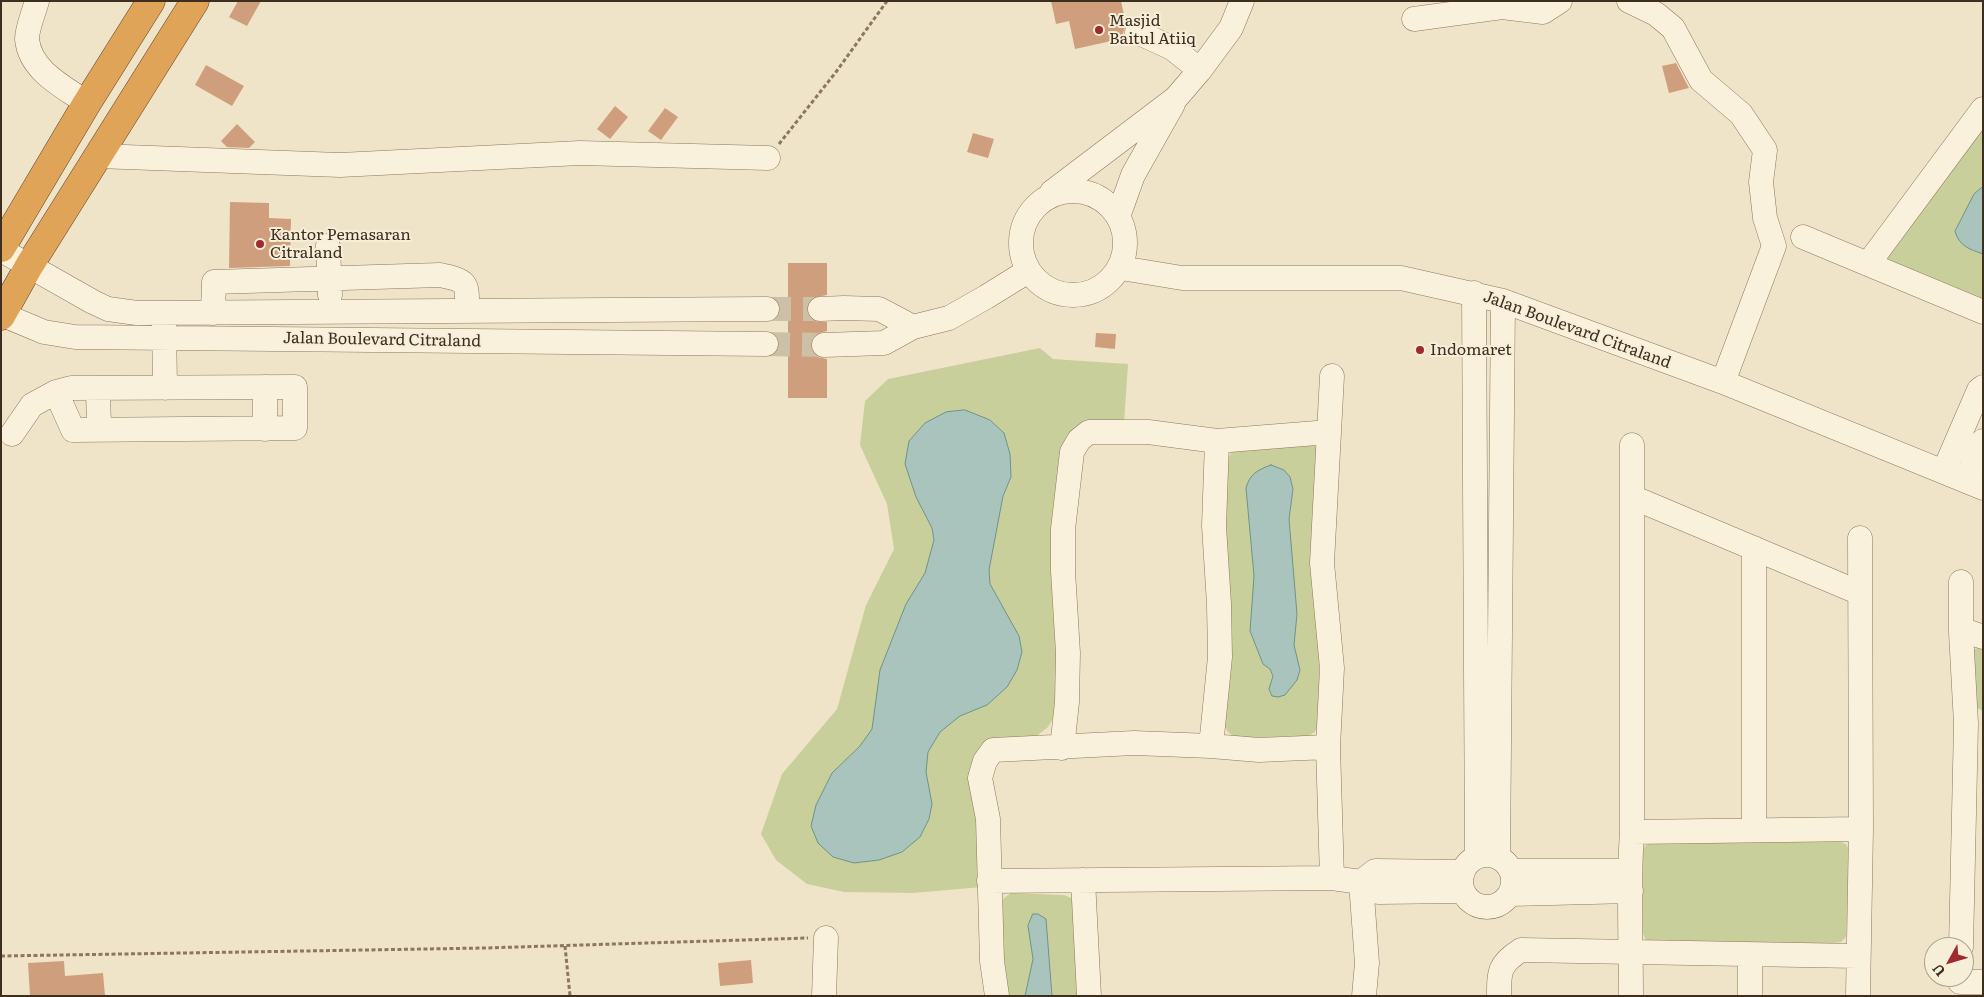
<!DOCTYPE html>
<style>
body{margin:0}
#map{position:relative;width:1984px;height:997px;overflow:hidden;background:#f0e4c8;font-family:Literata,serif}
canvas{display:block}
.frame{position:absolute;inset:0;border:2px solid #3d2e20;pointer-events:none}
.north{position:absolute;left:1924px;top:937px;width:50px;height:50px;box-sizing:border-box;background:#f7eed8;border:1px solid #ada18e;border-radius:50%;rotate:231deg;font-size:14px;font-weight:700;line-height:20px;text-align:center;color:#3d2e20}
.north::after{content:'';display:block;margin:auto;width:18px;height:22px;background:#9e2a2b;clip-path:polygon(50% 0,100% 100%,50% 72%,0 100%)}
</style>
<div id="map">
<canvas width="1984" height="997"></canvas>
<div class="frame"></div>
<div class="north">U</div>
</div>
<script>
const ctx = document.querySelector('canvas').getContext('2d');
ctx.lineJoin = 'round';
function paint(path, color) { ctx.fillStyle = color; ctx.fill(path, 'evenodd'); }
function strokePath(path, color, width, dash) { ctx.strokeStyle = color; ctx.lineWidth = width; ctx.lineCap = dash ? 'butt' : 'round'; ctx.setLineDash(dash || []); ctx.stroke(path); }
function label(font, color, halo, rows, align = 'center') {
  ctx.font = font + ' Literata,serif'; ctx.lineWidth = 4; ctx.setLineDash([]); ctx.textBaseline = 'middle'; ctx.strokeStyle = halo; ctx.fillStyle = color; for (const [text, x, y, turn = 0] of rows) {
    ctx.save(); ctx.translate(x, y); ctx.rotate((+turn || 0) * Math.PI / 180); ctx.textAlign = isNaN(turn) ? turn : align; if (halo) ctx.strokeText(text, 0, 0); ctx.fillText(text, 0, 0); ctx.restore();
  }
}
paint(new Path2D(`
 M1983,120V303L1888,261V253Z
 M1040,348L1053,359L1128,364L1124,423L1082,427L1058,710L1048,727L1034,738L990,740L976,753L973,765L983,887L913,893L844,892L807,884L776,860L761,834L782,774L837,709L866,605L894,549L887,504L860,445L865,401L888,379Z
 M1309,443L1316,447L1320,457L1319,722L1315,732L1308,736L1235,738L1228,732L1222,722L1224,465L1231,453L1239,448Z
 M1983,646V711L1972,705L1969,657L1975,649Z
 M1838,841L1846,844L1850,851L1846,937L1841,942L1833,943L1653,944L1646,940L1643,934L1642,852L1645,846L1653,842Z
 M1011,893L1064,895L1071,898L1075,908L1079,996H1006L999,908L1004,898Z`), '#c9cf9b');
const water = new Path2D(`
 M1983,187V254C1969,249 1959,246 1955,231L1974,194Z
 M965,410L990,420L1004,433L1010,454L1011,477L1003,496L989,570L990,584L1019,636L1022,652L1017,670L1007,687L987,705L960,716L940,732L928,752L926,772L932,804L929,819L920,837L902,852L879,860L854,863L833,857L818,843L811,826L816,805L832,773L860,746L872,729L880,670L906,604L925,573L934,540L932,528L916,497L905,464L909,441L925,423L946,412Z
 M1271,465L1284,470L1290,477L1293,489L1289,519L1297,614L1294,645L1300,670L1297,680L1285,695L1278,697L1272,696L1269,689L1273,676L1270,669L1263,664L1250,631L1254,576L1246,488C1250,474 1257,470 1271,465Z
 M1033,914H1038L1046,919L1052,996H1025L1033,959L1028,926Z`);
paint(water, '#a9c4bc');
strokePath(water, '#6f938a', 1);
paint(new Path2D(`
 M238,1H261L247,26L229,17Z
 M1051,1H1121L1126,24L1123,33L1125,38L1075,49L1069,21L1056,24Z
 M1676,63L1689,88L1669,93L1662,66Z
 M206,65L244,86L232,106L195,85Z
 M615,106L628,117L610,139L597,129Z
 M665,108L678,117L661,140L648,131Z
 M237,124L255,142L249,148L227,147L221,141Z
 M973,133L994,139L988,158L967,152Z
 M230,202L269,203V218L291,219L290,266L229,268Z
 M788,263H827V295L812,298L808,302L806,309L808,316L813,321L827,322V331L816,334L812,338L810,345L812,352L817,357L827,359V398H788Z
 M1096,333L1116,334L1115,349L1095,347Z
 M751,960L753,983L720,986L718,963Z
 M64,961L65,976L103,973L105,996H30L28,963Z`), '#cf9f7d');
strokePath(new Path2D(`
 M767,309H820
 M766,344L824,345`), '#ccc0a6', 24, [24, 12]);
const minor = new Path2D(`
 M37,1C34,12 27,28 27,39C30,71 64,87 87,103
 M1629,1L1656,14L1673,28L1701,80L1741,114L1765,150L1761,182L1765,218L1774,246L1723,382
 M1414,19L1502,7L1543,12L1560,1
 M1137,32L1172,48L1200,70
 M98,156L340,165L580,153L768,158
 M1021 243a52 52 0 1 1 104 0a52 52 0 1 1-104 0Z
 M1052,192L1176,98L1200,70L1231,28L1242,1
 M1119,214L1133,175L1173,104
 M1803,237L1983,312
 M328,246L330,295
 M1,250L93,302L108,309L137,313L767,309
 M1868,264L1983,109
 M1121,268L1182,278H1401L1503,301L1723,382L1983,488
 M1474,293L1477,857
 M820,309L844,308L879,309L913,327
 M213,313L214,282L440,275C469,281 467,283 467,311
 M1,314L44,332L75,337L766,344
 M164,322L165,388
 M824,345L884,343L913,327L949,318L986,297L1028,271
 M1332,376L1322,563L1332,668L1328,747L1332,878
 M265,387V429
 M295,387V428L73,430L56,392L71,388Z
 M98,388L99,429
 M12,434L32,405L56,392
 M1944,471L1979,390L1983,387
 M1966,481L1983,441
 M1632,497L1860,593
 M1961,632L1972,633L1983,637
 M1211,746L1220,657L1219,604L1214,526L1217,441
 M1062,748L1067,702L1068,653L1063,571V529L1072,452L1079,440L1089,432H1148L1217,441L1329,432
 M1754,830V548
 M1632,832L1861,829
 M1461 881a26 26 0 1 1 52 0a26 26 0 1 1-52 0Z
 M1498,857L1503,301
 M1512,871H1629
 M1083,880L1089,996
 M989,881L1332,878L1361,882L1378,892L1463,891
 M1361,882L1367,963L1364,996
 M1361,882L1375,871L1463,872
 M1511,894L1631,891
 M1961,947L1966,724L1961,632V582
 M1750,955V996
 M1960,982H1983
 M824,996L826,938
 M997,996L992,961L988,819L980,778L985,761L993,750L1134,743L1211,746L1259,750L1328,747
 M1499,996C1499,971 1499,964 1521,950L1857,956
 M1631,996C1631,941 1628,886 1632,832V445
 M1858,996L1861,829L1860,538`);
const highway = new Path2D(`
 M1,248L87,103L151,1
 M1,316L29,266L195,1`);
strokePath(minor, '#8d765c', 25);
strokePath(highway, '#5b4430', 29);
strokePath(new Path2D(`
 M779,144L836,72L887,1
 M565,946L570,996
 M1,956L485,948L808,938`), '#8d765c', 3, [4, 2.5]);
strokePath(minor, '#faf1dc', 24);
strokePath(highway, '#e0a458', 28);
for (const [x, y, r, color] of [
 [1099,30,5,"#9e2a2b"],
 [260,244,5,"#9e2a2b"],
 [1420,350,5,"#9e2a2b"]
]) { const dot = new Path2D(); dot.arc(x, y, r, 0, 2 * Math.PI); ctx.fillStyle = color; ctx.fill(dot); strokePath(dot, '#f7eed8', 2); }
label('16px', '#3d2e20', '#f7eed8', [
 ["Masjid",1109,21],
 ["Baitul Atiiq",1109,39],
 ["Kantor Pemasaran",270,235],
 ["Citraland",270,253],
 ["Indomaret",1430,350]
], 'left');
label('16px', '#3d2e20', '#f7eed8', [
 ["Jalan Boulevard Citraland",1577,330,20],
 ["Jalan Boulevard Citraland",382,340,1]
]);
</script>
